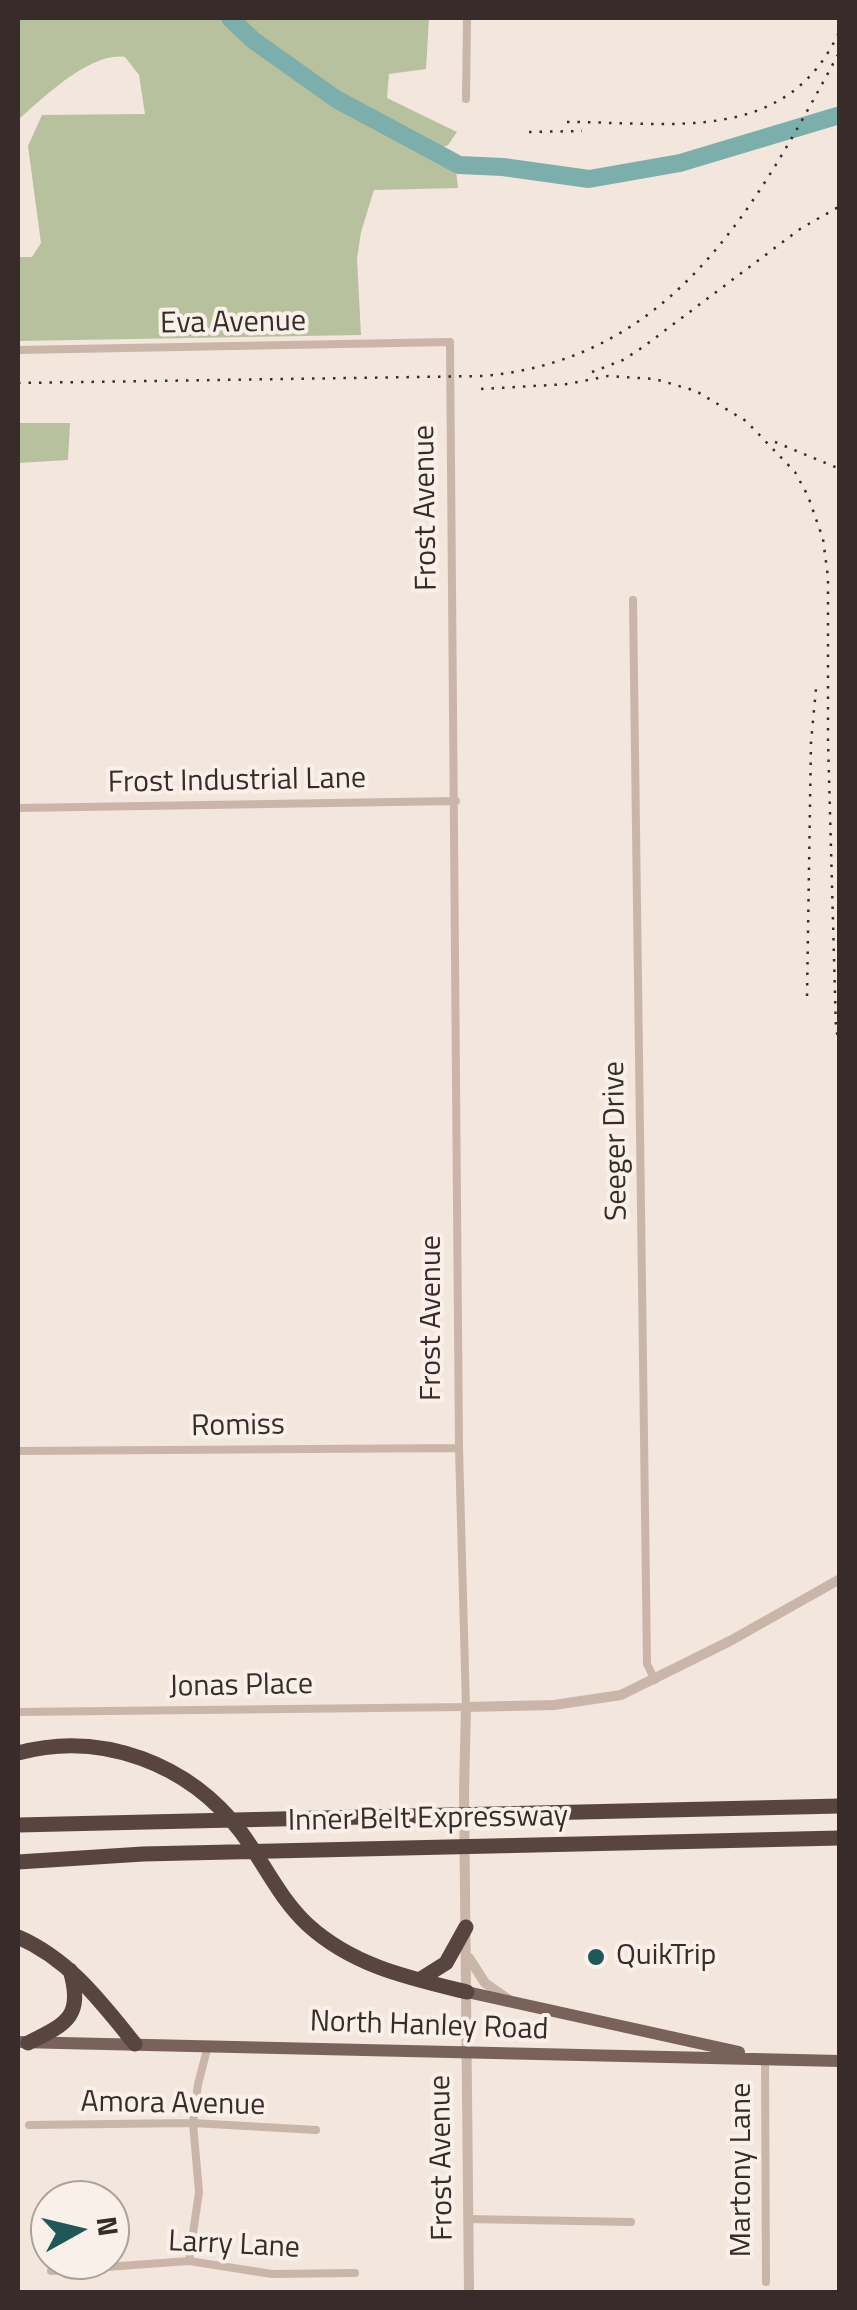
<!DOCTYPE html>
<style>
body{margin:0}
#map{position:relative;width:857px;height:2310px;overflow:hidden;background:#f2e6dd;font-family:"Titillium Web",sans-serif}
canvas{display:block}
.frame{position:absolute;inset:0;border:20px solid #372c29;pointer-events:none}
.north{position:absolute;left:30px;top:2180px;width:100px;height:100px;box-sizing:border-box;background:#f9f1e9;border:2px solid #aba29c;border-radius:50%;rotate:82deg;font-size:28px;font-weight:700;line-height:40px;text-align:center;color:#372c29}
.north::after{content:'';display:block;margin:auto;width:35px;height:45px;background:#1f5857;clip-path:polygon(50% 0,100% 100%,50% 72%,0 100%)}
</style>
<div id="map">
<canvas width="857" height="2310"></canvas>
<div class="frame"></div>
<div class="north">N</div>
</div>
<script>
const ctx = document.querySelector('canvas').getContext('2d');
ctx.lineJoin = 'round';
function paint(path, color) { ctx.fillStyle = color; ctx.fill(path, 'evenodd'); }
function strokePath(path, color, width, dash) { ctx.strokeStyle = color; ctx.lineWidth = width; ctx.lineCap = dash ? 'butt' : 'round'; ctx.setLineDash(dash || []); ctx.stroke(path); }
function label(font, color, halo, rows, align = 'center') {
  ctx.font = font + ' "Titillium Web",sans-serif'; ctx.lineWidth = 8; ctx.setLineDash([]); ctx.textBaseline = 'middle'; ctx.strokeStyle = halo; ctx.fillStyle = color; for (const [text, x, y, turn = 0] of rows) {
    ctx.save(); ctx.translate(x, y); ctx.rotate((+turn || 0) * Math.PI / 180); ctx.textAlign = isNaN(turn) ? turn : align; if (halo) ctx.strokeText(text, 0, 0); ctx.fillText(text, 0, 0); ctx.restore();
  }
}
paint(new Path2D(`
 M18,18H220C288,86 372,126 456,171L458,188L374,190L361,232L357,259L361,335L18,341V257H32L41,243L28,146L42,115L145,114L139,75L125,57C90,52 43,98 18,120Z
 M236,18H429L426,69L389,74L387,98L457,132L448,145L441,148C370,113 293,75 236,18Z
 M18,423H70L68,460L18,463Z`), '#b8c19d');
strokePath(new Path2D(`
 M230,18L253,40L336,99L459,165L503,167L589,179L680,163L840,115`), '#7caeac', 18);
strokePath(new Path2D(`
 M466,99L467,18
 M18,350L450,342L459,1448L466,1707L18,1712
 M633,600L647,1664L655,1680
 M18,808L456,801
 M18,1451L459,1448
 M765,2058L766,2282
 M29,2125L193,2123L316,2130
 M469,2219L631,2222
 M189,2261L199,2192L193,2123L198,2084L208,2046
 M51,2271L189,2261L272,2274L355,2273`), '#cab5a9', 8);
strokePath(new Path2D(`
 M469,1958L485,1983L508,1999
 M469,2292L464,1791L466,1707L554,1705L621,1695L730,1641L840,1579`), '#cab5a9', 10);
strokePath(new Path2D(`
 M467,1992L739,2052
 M18,2042L840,2061`), '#79625a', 12);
strokePath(new Path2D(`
 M18,1753C102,1730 189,1764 241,1832C264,1863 279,1898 308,1925C353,1966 409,1978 467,1992
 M18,1825L840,1806
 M18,1862L143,1854L840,1838
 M18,1937C69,1959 101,2002 135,2044
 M419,1980L446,1963L466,1927
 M28,2043C66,2024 84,2017 70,1970`), '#584540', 15);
strokePath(new Path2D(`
 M567,122C672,122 788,146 840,30
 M529,132L582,131
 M592,372L623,360L643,347L800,229L840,206
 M18,383L483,376C676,359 757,204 840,51
 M481,389L568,384L608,376L655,379L696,391L746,421L795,472L808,496L823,539L828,577V740L836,1030L840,1043
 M775,442L840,469
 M807,996L811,742L816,689`), '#372c29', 2.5, [2.5, 8]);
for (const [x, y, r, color] of [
 [596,1957,10,"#1f5857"]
]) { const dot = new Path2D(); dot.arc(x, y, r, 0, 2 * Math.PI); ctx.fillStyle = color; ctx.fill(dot); strokePath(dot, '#f9f1e9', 4); }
label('30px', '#372c29', '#f9f1e9', [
 ["Eva Avenue",233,324,-1],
 ["Frost Avenue",427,508,-91],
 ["Frost Industrial Lane",237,782,-1],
 ["Seeger Drive",617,1141,-91],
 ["Frost Avenue",433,1318,-90],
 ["Romiss",238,1427,-1],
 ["Jonas Place",241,1687,-1],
 ["Inner Belt Expressway",428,1820,-1],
 ["North Hanley Road",429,2027,2],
 ["Amora Avenue",173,2105,1],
 ["Frost Avenue",443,2158,-91],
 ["Martony Lane",743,2170,-90],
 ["Larry Lane",234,2246,3]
]);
label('30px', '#372c29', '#f9f1e9', [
 ["QuikTrip",616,1957]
], 'left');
</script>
